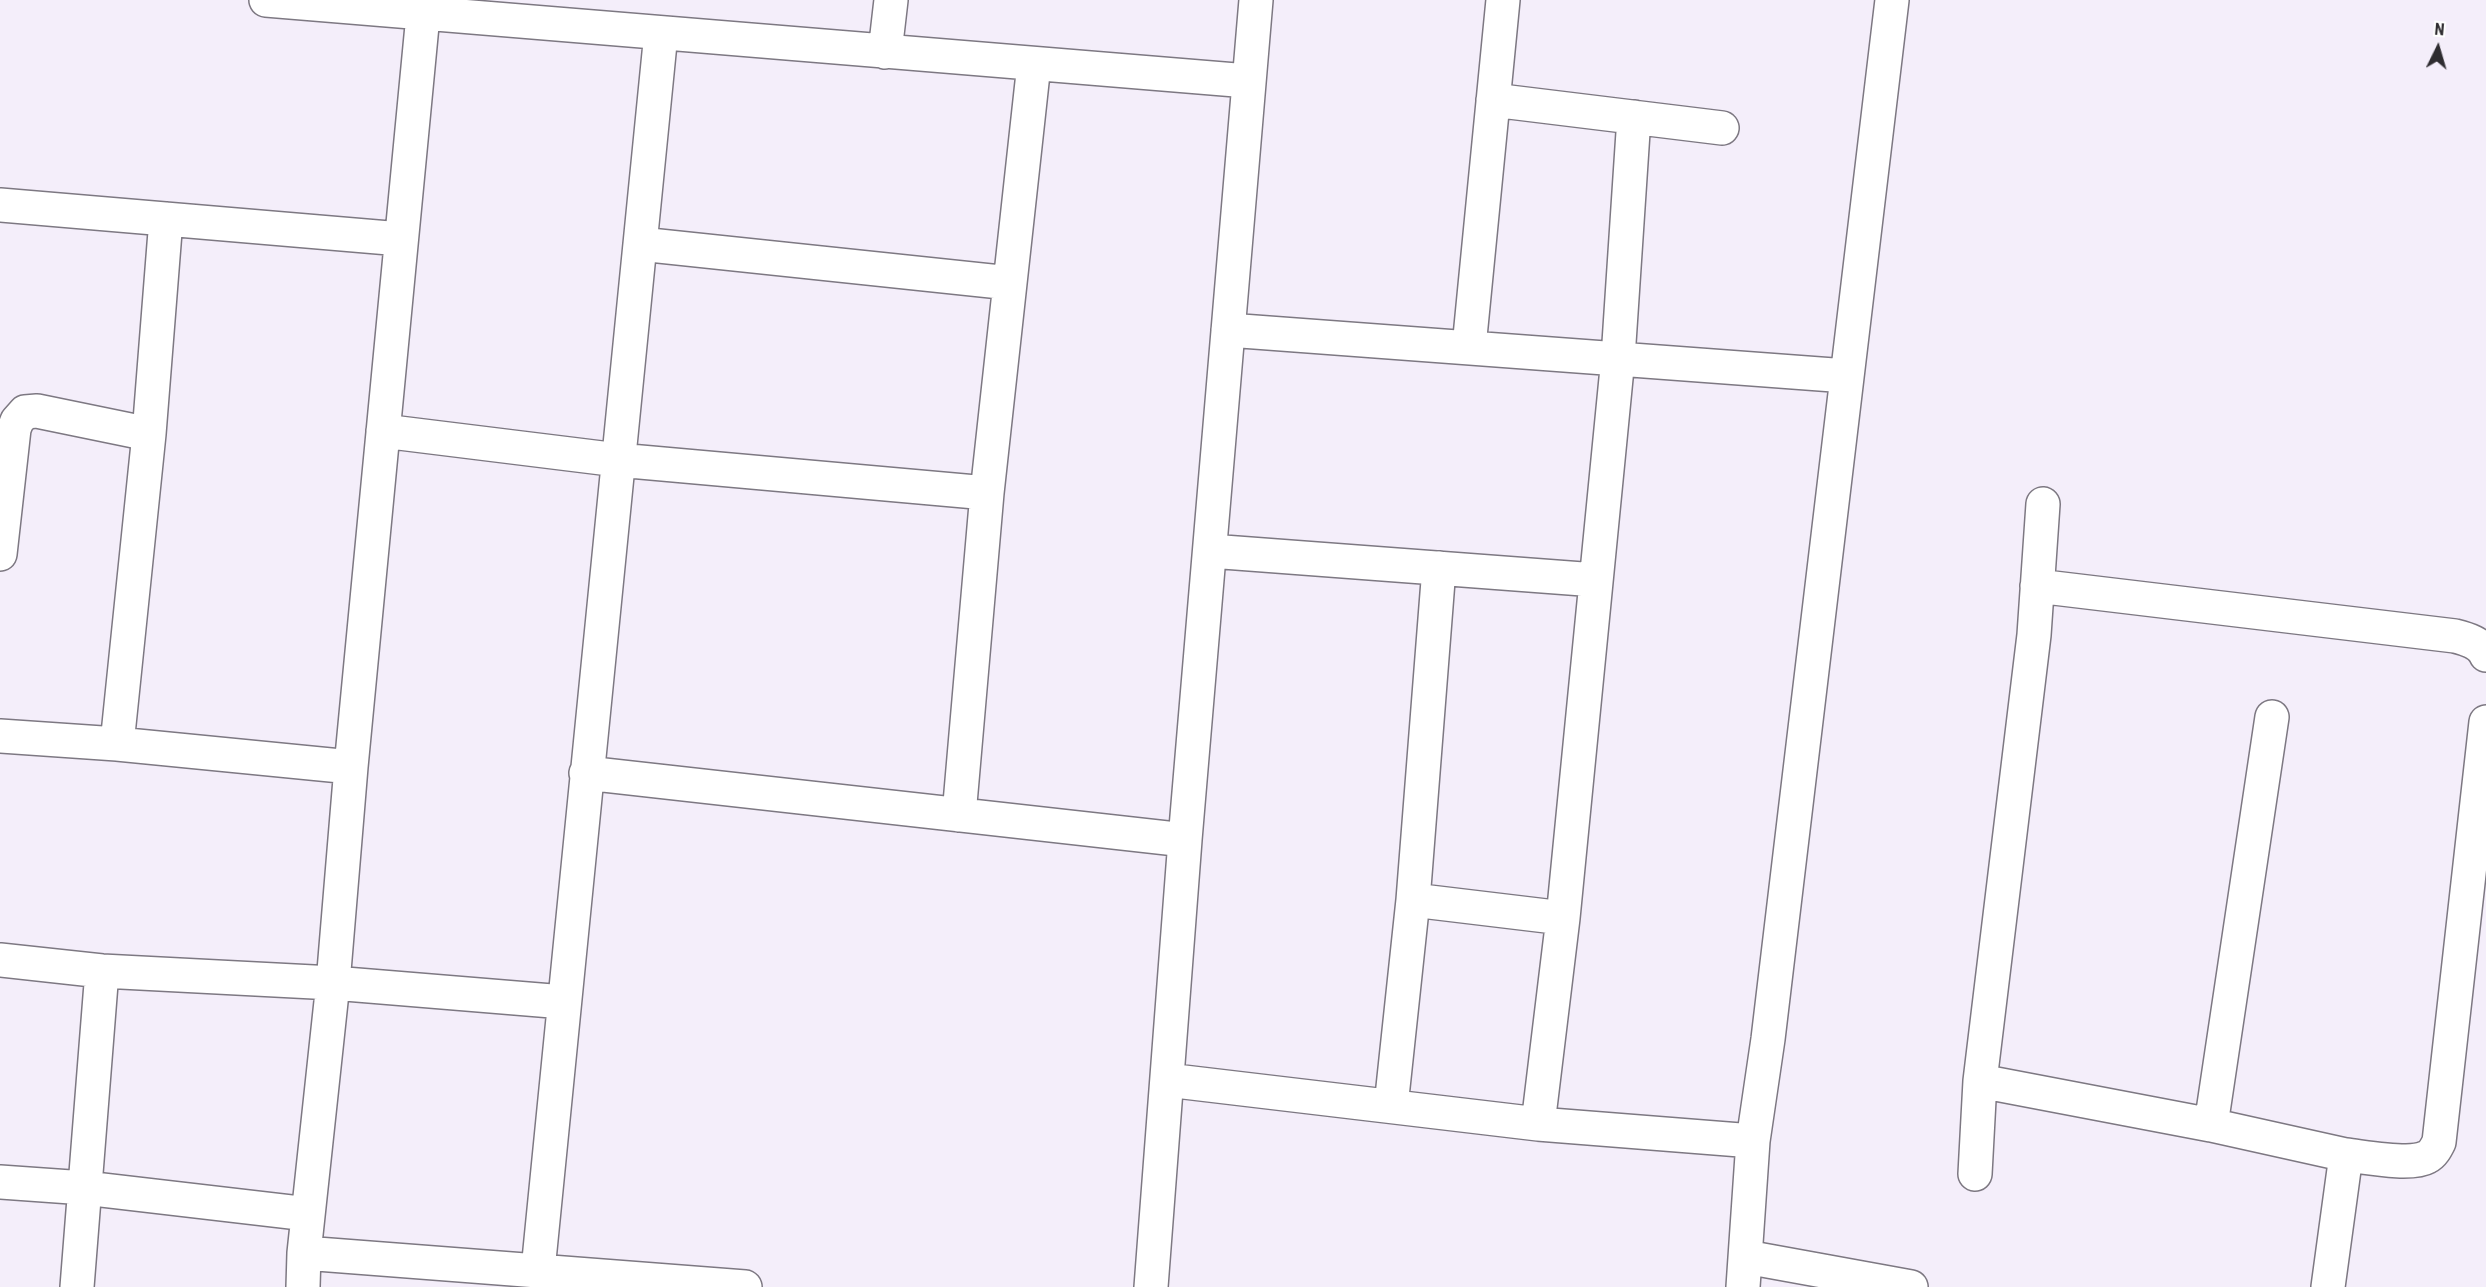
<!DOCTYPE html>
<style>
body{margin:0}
#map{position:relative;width:2486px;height:1287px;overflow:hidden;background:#f4eefa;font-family:"Roboto Condensed",sans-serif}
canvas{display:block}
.north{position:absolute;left:2408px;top:18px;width:60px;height:60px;-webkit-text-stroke:4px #fefefe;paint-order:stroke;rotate:5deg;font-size:16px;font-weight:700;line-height:24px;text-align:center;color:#2e2c30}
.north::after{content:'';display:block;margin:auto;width:21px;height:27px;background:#2e2c30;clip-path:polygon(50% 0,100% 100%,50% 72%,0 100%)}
</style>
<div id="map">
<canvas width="2486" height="1287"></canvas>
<div class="north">N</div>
</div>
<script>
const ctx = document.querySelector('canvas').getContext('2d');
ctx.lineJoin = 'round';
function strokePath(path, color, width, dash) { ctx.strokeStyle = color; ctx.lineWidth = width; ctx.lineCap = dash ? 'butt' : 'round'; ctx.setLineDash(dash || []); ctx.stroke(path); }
const street = new Path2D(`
 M266,0L1248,81
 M885,52L891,0
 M1493,100L1722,128
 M0,205L401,239
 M166,219L149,434L117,744L351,767
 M640,244L1010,283
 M1228,330L1847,376
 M1469,347L1503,0
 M383,431L618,460L987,493
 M1210,551L1596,580
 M0,554L14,429L17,421L25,412L37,411L149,434
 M2037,586L2455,636C2467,639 2481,643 2486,655
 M0,736L117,744
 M586,773L1185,840
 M959,815L987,493L1034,64
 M1413,900L1563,918
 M0,960L102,971L333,983L564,1002
 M1167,1080L1538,1124L1753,1141
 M1980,1081L2034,635L2043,504
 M1391,1106L1413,900L1439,568
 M1538,1124L1563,918L1618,358L1634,117
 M2211,1125L2272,717
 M2346,1155C2365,1157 2411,1166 2427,1157C2433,1154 2436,1148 2439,1142L2486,722
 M1975,1174L1980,1081L2211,1125L2346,1155L2328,1287
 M0,1182L85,1188L308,1214
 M304,1253L745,1287
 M1746,1257L1911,1287
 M538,1270L661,33
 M77,1287L102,971
 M303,1287L304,1253L333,983L351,767L423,15
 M1151,1287L1185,840L1256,0
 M1743,1287L1753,1141L1768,1039L1892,0`);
strokePath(street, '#7d7882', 36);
strokePath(street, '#fff', 33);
</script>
